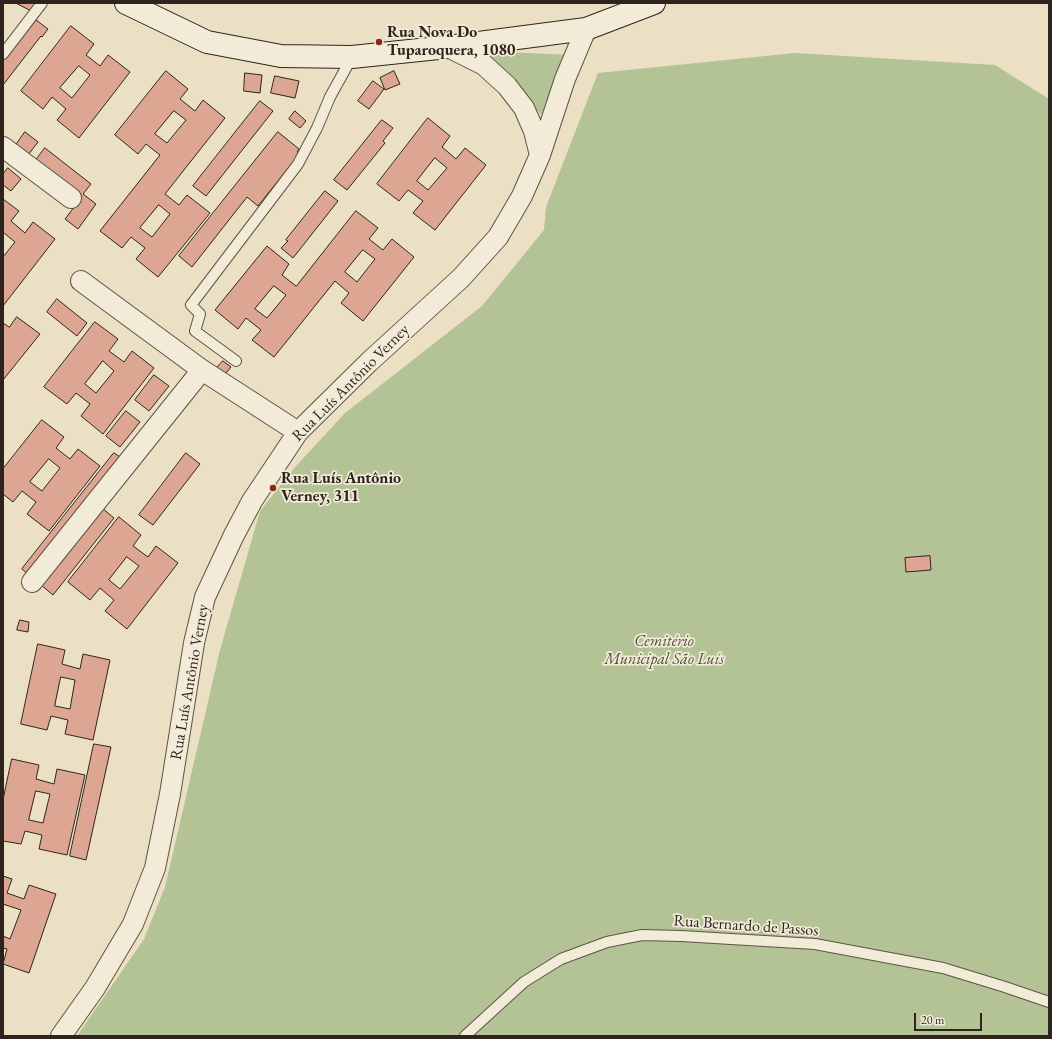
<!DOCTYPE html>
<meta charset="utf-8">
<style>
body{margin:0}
#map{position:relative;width:1052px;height:1039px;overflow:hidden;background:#ebe0c3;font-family:"EB Garamond",serif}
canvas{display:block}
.frame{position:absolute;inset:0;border:4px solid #2f241d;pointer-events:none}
.scale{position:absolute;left:914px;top:1013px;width:68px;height:18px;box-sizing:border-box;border:2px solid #2f241d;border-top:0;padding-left:5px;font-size:12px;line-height:14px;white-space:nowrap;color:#2f241d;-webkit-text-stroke:3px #f2ebd8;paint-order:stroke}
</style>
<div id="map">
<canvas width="1052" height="1039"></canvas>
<div class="frame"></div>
<div class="scale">20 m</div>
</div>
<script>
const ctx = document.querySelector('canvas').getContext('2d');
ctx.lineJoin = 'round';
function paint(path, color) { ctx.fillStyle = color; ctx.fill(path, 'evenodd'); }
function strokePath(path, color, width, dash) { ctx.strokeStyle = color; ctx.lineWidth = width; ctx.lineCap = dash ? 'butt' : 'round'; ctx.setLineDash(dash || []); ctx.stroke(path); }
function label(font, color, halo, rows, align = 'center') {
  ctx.font = font + ' "EB Garamond",serif'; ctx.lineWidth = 3.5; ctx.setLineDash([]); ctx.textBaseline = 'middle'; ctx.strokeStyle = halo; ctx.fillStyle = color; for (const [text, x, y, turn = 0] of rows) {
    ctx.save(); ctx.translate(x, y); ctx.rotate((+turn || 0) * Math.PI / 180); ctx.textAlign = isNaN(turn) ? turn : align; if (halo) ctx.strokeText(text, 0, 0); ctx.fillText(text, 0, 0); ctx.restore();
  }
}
paint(new Path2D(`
 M482,51L573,55L541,115Z
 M795,53L995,65L1049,99V1036H77L144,939L165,887L220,650L260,511L297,465L345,413L482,306L544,230L546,207L598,73Z`), '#b3c396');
const building = new Path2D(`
 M16,3H36L32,11Z
 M36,20L48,29L42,37L41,36L3,85V58L29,26L30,27Z
 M71,26L94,44L86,55L100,66L108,55L130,72L79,138L57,120L66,109L52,97L43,109L21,91ZM79,66L90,75L72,98L60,88Z
 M166,71L188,89L180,99L195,111L203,100L225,118L165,194L179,205L187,195L210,213L158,277L136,259L145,248L131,237L122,248L100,231L160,155L146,144L138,154L115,135ZM174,111L186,120L167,143L155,134ZM159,205L170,214L152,237L140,228Z
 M394,71L400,84L385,90L380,78Z
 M245,73L262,75L260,93L244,91Z
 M275,76L299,81L295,98L271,93Z
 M373,81L384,89L369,109L358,101Z
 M260,101L273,111L206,196L193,186Z
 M295,111L306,121L300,128L289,119Z
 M428,118L450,136L442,147L456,159L465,148L486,165L435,230L413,213L423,201L408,190L399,201L377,184ZM435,158L447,168L428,190L417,181Z
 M382,120L393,128L383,141L385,143L347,190L334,180Z
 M25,132L38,142L28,155L16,145Z
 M278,132L299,149L297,152L299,154L297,157L258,206L247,197L192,267L179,256Z
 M45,148L91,184L83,194L96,204L78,229L65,219L82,197L36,160Z
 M8,168L21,179L11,191L3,185V174Z
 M325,191L338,201L293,258L281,248L288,241L286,240Z
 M3,199L19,211L11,221L25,233L33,222L55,239L3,306V257L15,242L4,233L3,234Z
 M356,211L378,228L369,239L383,250L392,239L414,257L363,321L341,303L349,293L335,281L274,357L252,340L261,330L246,318L238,329L215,310L267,246L289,264L282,275L296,286ZM363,250L375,259L357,282L345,272ZM274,286L286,295L267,318L255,309Z
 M57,299L87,323L77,336L47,312Z
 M17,317L40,334L3,380V323L9,327Z
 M95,322L118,339L109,351L124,362L132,351L154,368L103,434L81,416L90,404L76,393L67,404L44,387ZM103,361L114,371L96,393L85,384Z
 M223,361L231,367L221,379L213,372Z
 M154,375L169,386L149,411L135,400Z
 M126,411L140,422L120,447L106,436Z
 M42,420L64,437L56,448L70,459L78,449L100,466L49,531L27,514L36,502L22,491L13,502L3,494V469ZM49,459L60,468L42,491L30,482Z
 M114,453L126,461L30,576L22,569Z
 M186,453L200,464L153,525L139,515Z
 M102,508L114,518L53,595L41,585Z
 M119,517L141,535L133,546L148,557L156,546L178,563L127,629L105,611L114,600L100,588L90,600L68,582ZM127,557L139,566L120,589L109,580Z
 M930,556L931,570L906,572L905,558Z
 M20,620L29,622L28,632L17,630Z
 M38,644L65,650L62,664L80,669L83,654L110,660L93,740L65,734L68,720L51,716L47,730L21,724ZM61,677L75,680L70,709L55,706Z
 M94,744L111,747L86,860L70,856Z
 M12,759L39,765L36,779L54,784L57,769L85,775L67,855L39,849L42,835L25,831L21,844L3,841V800ZM36,791L50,794L43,823L29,820Z
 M3,876L12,879L7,893L24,899L29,885L56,894L29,973L3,964L7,949L3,948V936L10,939L21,910L3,904V905Z`);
paint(building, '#dda693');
strokePath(building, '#2f241d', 1);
const lane = new Path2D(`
 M3,54L42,3
 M236,361L195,331L200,314L191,305L298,164L317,128L330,97L352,57
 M465,1036L524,982L561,959L607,942L642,935L681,936L815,944L943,968L1005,987L1049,1002`);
const street = new Path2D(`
 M448,47L484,65L507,86L524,108L534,131L540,155
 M3,147L71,198
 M81,281L202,370L298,432
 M32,582L202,370
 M61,1036L95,988L133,924L155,868L170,794L194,643L205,597L234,535L252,501L298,432L369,362L461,278L498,237L522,196L540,155L565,79L586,29`);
const secondary = new Path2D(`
 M126,3L207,42L281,56L352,57L448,47L586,29L654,3`);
strokePath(lane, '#5e5346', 12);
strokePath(street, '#5e5346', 22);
strokePath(secondary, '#2f241d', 24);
strokePath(lane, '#f2ebd8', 10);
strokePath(street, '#f2ebd8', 20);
strokePath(secondary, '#f2ebd8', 22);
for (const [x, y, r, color] of [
 [379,42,4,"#8f2418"],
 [273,488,4,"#8f2418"]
]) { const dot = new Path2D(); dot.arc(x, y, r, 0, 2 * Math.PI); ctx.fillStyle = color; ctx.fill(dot); strokePath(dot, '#f2ebd8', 1.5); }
label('bold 16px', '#2f241d', '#f2ebd8', [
 ["Rua Nova Do",387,33],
 ["Tuparoquera, 1080",387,51],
 ["Rua Luís Antônio",281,479],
 ["Verney, 311",281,497]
], 'left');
label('16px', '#2f241d', '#f2ebd8', [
 ["Rua Luís Antônio Verney",351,383,-45],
 ["Rua Luís Antônio Verney",190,682,-80],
 ["Rua Bernardo de Passos",746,926,4]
]);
label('italic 16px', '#504c3b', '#f2ebd8', [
 ["Cemitério",664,642],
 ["Municipal São Luís",664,660]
]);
</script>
